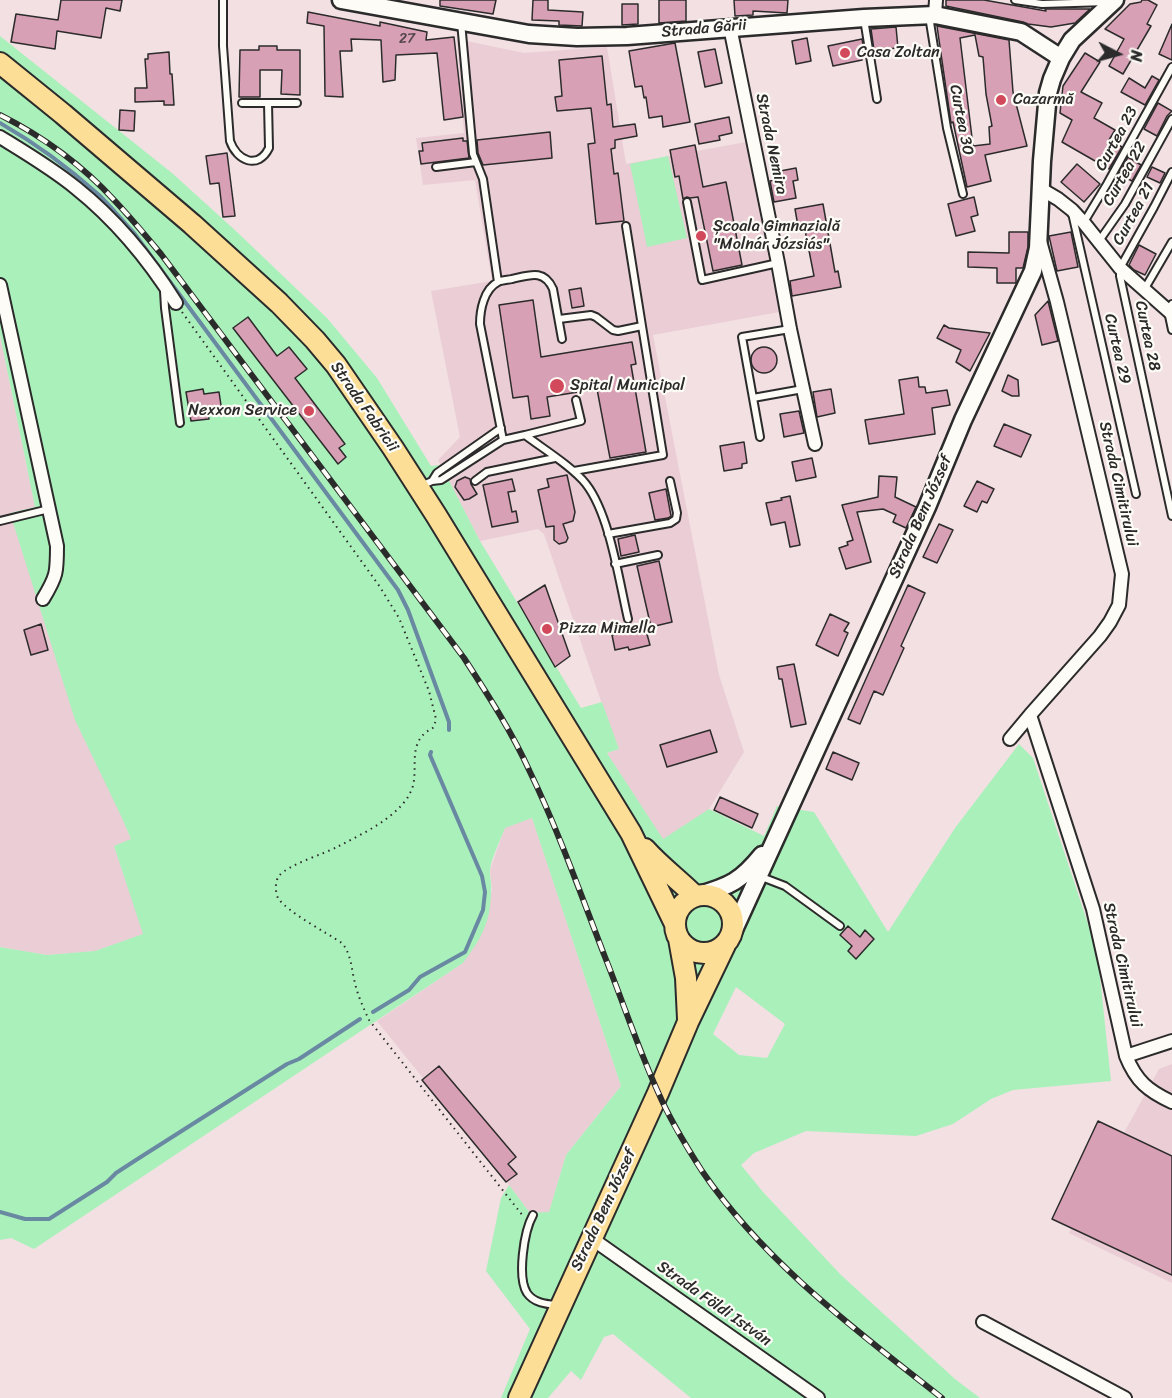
<!DOCTYPE html>
<meta charset="utf-8">
<style>
body{margin:0}
#map{position:relative;width:1172px;height:1398px;overflow:hidden;background:#f2e0e3;font-family:Sriracha,sans-serif}
canvas{display:block}
.north{position:absolute;left:1088px;top:24px;width:60px;height:60px;-webkit-text-stroke:4px #fdfcf7;paint-order:stroke;rotate:96deg;font-size:16px;font-weight:700;line-height:24px;text-align:center;color:#2b2b2b}
.north::after{content:'';display:block;margin:auto;width:21px;height:27px;background:#2b2b2b;clip-path:polygon(50% 0,100% 100%,50% 72%,0 100%)}
</style>
<div id="map">
<canvas width="1172" height="1398"></canvas>
<div class="north">N</div>
</div>
<script>
const ctx = document.querySelector('canvas').getContext('2d');
ctx.lineJoin = 'round';
function paint(path, color) { ctx.fillStyle = color; ctx.fill(path, 'evenodd'); }
function strokePath(path, color, width, dash) { ctx.strokeStyle = color; ctx.lineWidth = width; ctx.lineCap = dash ? 'butt' : 'round'; ctx.setLineDash(dash || []); ctx.stroke(path); }
function label(font, color, halo, rows, align = 'center') {
  ctx.font = font + ' Sriracha,sans-serif'; ctx.lineWidth = 4.5; ctx.setLineDash([]); ctx.textBaseline = 'middle'; ctx.strokeStyle = halo; ctx.fillStyle = color; for (const [text, x, y, turn = 0] of rows) {
    ctx.save(); ctx.translate(x, y); ctx.rotate((+turn || 0) * Math.PI / 180); ctx.textAlign = isNaN(turn) ? turn : align; if (halo) ctx.strokeText(text, 0, 0); ctx.fillText(text, 0, 0); ctx.restore();
  }
}
paint(new Path2D(`
 M457,39L524,53L607,47L626,164L746,142L779,312L653,335L719,675L744,752L709,809L663,840L607,753L619,749L604,710L544,534L538,529L480,541L438,460L460,437L431,291L492,281L475,180L423,185L416,138L464,133Z
 M0,335L35,507L10,513L131,840L114,846L144,934L95,951L47,955L0,947Z
 M532,818L621,1086L566,1155L549,1213H530L509,1185L377,1021L463,963L492,890L490,870L505,827Z
 M1172,1064V1283L1069,1233L1159,1069Z`), '#eacdd5');
paint(new Path2D(`
 M0,36L172,173L237,232L327,318L377,378L431,466L441,465L480,541L581,708L602,702L619,749L607,753L663,839L709,809L764,836L777,806L814,812L888,932L955,828L1019,744L1033,758L1090,930L1099,968L1111,1081L1013,1090L991,1099L953,1124L916,1136L806,1131L754,1153L741,1165L763,1192L841,1275L955,1379L980,1398H691L613,1334L604,1337L581,1380L571,1371L548,1398H501L530,1329L486,1271L501,1198L509,1185L530,1213L549,1212L566,1155L621,1086L532,818L505,828C501,839 490,861 490,872C490,878 492,885 491,891C491,922 481,939 463,963L34,1249L11,1238L0,1240V947L47,955L95,951L143,934L114,846L131,839L122,818L75,720L10,513L35,507L0,335ZM736,987L785,1024L767,1058L739,1055L713,1034Z
 M668,156L687,238L647,247L630,164Z`), '#aaf0bb');
strokePath(new Path2D(`
 M0,123C35,143 69,168 99,195C111,207 122,220 134,233L398,590L408,610L449,722V730
 M373,1012L409,990L420,977L465,952L483,910L485,892L482,876L430,755L431,752
 M0,1212L25,1219H49L107,1182L116,1173L136,1160L287,1064L299,1059L360,1019`), '#6989a2', 4);
const building = new Path2D(`
 M61,0H122L120,11L106,8L101,38L57,31L55,49L11,42L16,14L58,20Z
 M440,0H496L493,14L440,6Z
 M533,0H548V10L583,12L582,26L559,25V21L532,20Z
 M659,0H686V21L659,23Z
 M734,0H788L787,13L753,11V15L735,16Z
 M946,0H984L1046,11L1045,9H1090L1075,23L1051,27L1028,24L1023,22L946,6Z
 M1142,0H1148L1157,5L1147,24L1151,26L1123,74L1109,66L1124,39L1105,29L1130,4L1141,2Z
 M622,4H638V24L622,25Z
 M308,12L380,26V22L427,32L426,40L454,37L463,117L444,120L437,53L396,55L395,80L383,82L381,40L351,39L352,51H340L343,97L325,96L324,26L307,23Z
 M1172,24V60L1159,54Z
 M937,26L1009,40L1013,92L1027,146L985,155L991,181L967,187L953,122L951,123ZM975,35L979,56L983,57L986,94L992,126L989,127L990,144L973,146L960,38Z
 M896,27L898,48L874,50L871,29Z
 M807,38L811,61L796,64L792,41Z
 M862,39L864,51L860,52L862,60L833,66L828,46Z
 M675,43L690,122L663,127L662,116L649,118L646,97L644,98L642,86L635,87L629,51Z
 M259,46H277V50H300V95L281,94L282,70H260V97H239L240,50H259Z
 M715,49L722,83L705,87L698,52Z
 M169,52L170,74H172L174,105H164V101L135,102V88H147L145,59H148V54Z
 M1085,53L1100,62L1081,92L1102,103L1094,118L1115,130L1109,140L1122,147L1109,169L1062,142L1072,120L1060,113L1063,86Z
 M602,56L607,105L611,104L613,127L635,124L637,136L615,140V148L611,149L614,174L618,173L624,221L596,224L588,144L595,143L591,108L557,111L555,97L562,96L559,60Z
 M1152,76L1159,80L1145,105L1121,92L1129,78L1145,88Z
 M1158,103L1172,111L1167,116L1157,136L1144,129Z
 M120,110L135,111L134,131L119,130Z
 M729,117L732,133L719,136L720,140L699,144L695,124Z
 M550,132L552,158L483,165L478,153L477,140Z
 M463,138V141H467L469,158L421,164L419,151H423L422,143Z
 M695,145L703,187L726,182L742,265L713,271L698,197L690,198L687,197L683,199L679,176L675,177L670,150Z
 M227,153L235,216L223,217L219,183L210,184L206,156Z
 M1128,157L1141,165L1132,181L1119,174Z
 M1077,164L1100,184L1084,202L1061,182Z
 M1152,167L1165,173L1160,183L1147,177Z
 M796,168L798,180L793,181L796,198L774,202L770,181L776,180L775,172Z
 M974,197L978,215L971,217L975,231L956,236L948,204Z
 M823,204L835,272L838,271L841,287L792,296L790,281L814,276L804,225L798,226L795,209Z
 M1009,232H1028V247L1023,268H1016V283H997V268L968,267V252L1009,253Z
 M1071,232L1078,267L1057,271L1049,236Z
 M1139,245L1156,254L1145,275L1134,270L1129,265Z
 M581,288L584,306L572,308L569,290Z
 M533,300L541,357L632,342L636,364L631,365L646,452L610,458L597,389L547,397L550,416L531,419L528,396L513,398L499,305Z
 M1048,301L1058,341L1042,345L1035,315Z
 M248,317L277,356L289,347L307,369L295,378L345,444L339,448L346,457L338,464L233,328Z
 M944,325L949,328L990,333L970,371L956,362L961,350L937,338Z
 M751 360a13 13 0 1 1 26 0a13 13 0 1 1-26 0Z
 M1008,375L1018,380L1019,396H1012L1002,391Z
 M918,377L919,387H925L926,393L947,390L950,405L932,408L935,434L869,444L865,420L904,414L899,380Z
 M203,389L204,394L219,392L222,412L208,414L209,419L191,421L186,392Z
 M831,389L835,413L817,417L813,392Z
 M799,411L804,433L784,437L780,414Z
 M1004,424L1031,435L1021,457L994,446Z
 M744,442L747,463L742,464V468L724,471L720,446Z
 M812,458L816,477L796,481L792,462Z
 M567,475L575,512L573,521L563,524L568,538L566,542L559,544L554,540V526L546,527L538,490L549,487L547,479Z
 M879,476L897,477L895,497L916,507L906,528L893,522L896,515L883,509L857,512L871,562L846,569L839,548L848,545L847,542L853,540L842,505L878,497Z
 M465,477L470,479L471,484L477,494L469,499L464,500L455,487L457,481Z
 M512,479L515,491L508,492L512,512L516,511L518,522L492,527L483,485Z
 M977,481L994,489L987,503L982,501L977,512L964,506Z
 M666,489L671,516L668,518L655,520L649,493Z
 M790,496L800,545L790,547L785,522L771,525L766,503L782,500L781,498Z
 M939,524L953,530L937,563L923,557Z
 M635,535L639,552L621,556L618,539Z
 M659,561L672,622L651,627L637,566Z
 M545,585L570,656L555,667L518,602Z
 M908,585L925,593L901,646L904,648L883,695L874,691L860,724L848,719Z
 M830,614L849,623L844,631L848,633L838,656L816,645Z
 M41,624L48,650L31,655L24,630Z
 M645,627L650,645L629,650L628,647L615,650L612,635Z
 M794,664L806,724L791,727L782,679H779L777,667Z
 M710,730L717,752L667,767L660,745Z
 M833,752L859,763L852,780L826,769Z
 M720,797L758,814L752,828L714,810Z
 M848,926L860,937L865,930L874,939L856,959L848,951L852,946L840,935Z
 M439,1066L516,1157L508,1164L517,1174L506,1182L422,1080Z
 M1098,1121L1172,1156V1275L1052,1219Z`);
paint(building, '#d8a0b4');
strokePath(building, '#2b2b2b', 1.5);
const service = new Path2D(`
 M223,0V46L230,141C237,161 258,170 269,148L268,103
 M1015,0L1042,4L1107,2
 M929,16L947,128L963,194
 M864,19L877,99
 M461,22L473,154L483,179L498,282
 M242,103H297
 M436,167L476,162
 M1172,172L1154,207L1120,268V276L1172,516
 M687,202L702,280L778,263
 M1072,213L1136,494
 M1084,222L1107,184L1172,67
 M626,226L642,326
 M1099,241L1125,204L1172,119
 M1144,290L1172,242
 M164,291L165,308L180,423
 M1172,304L1168,311L1172,330
 M559,319L591,315L596,317L613,330L618,331L642,326L663,455L574,471
 M753,398L803,389
 M525,435L581,421L576,400
 M760,437L742,337L790,329
 M503,440L480,324C480,310 484,289 498,282C502,280 508,280 512,279C530,275 544,269 553,289L562,339
 M432,481L437,473L501,428
 M475,481L487,472L555,458
 M421,486L432,481L441,480L503,440L525,435C542,448 573,467 586,484C610,515 619,581 628,619
 M0,521L49,509
 M608,534L670,523L676,519L677,513L670,481
 M615,564L658,555
 M759,876L785,886L840,926
 M533,1215C524,1231 517,1277 527,1293C534,1303 546,1304 556,1305`);
const minor = new Path2D(`
 M935,15L936,0
 M730,27L778,263L790,329L815,444
 M0,137C26,153 53,169 76,188C116,220 149,260 176,303
 M1041,189L1058,199L1072,210L1084,223L1120,268L1172,314
 M1040,241L1057,302L1122,574L1119,605L1110,622L1100,636L1030,715L1093,909L1126,1056C1136,1081 1148,1091 1172,1102
 M0,285L57,546C57,572 57,576 43,599
 M1010,739L1030,715
 M1126,1056L1172,1041
 M591,1238L818,1398
 M983,1322L1125,1398`);
const secondary = new Path2D(`
 M341,0L529,34L577,37L627,36L864,18L935,15L1021,32L1061,58
 M699,895C730,886 741,881 762,855
 M733,932L927,507L963,420L1033,271L1038,248L1042,161L1048,93L1052,79L1061,58L1072,40L1115,0`);
const trunk = new Path2D(`
 M0,63L63,114L192,224L279,303L315,340L336,365L393,448L436,515L631,833L675,924
 M645,849C660,866 679,880 695,896
 M675 924a29 29 0 1 1 58 0a29 29 0 1 1-58 0Z
 M679,939L686,978L688,1019
 M519,1398L658,1093L688,1022L725,945`);
strokePath(service, '#2b2b2b', 10);
strokePath(minor, '#2b2b2b', 16);
strokePath(secondary, '#2b2b2b', 21);
strokePath(trunk, '#2b2b2b', 24);
strokePath(new Path2D(`
 M182,312L380,587L399,618L429,691L436,719L434,727C430,730 425,732 423,735C408,751 420,776 410,793C408,798 403,804 399,808C382,825 358,836 337,847C324,854 287,865 279,876C275,881 275,892 278,898C287,912 327,933 342,943C351,954 351,966 354,979C357,994 363,1007 369,1020L523,1216`), '#2b2b2b', 2, [1.5, 4.5]);
strokePath(service, '#fdfcf7', 6);
strokePath(minor, '#fdfcf7', 12);
strokePath(secondary, '#fdfcf7', 16);
strokePath(trunk, '#fdde96', 20);
const rail = new Path2D(`
 M0,115C42,136 83,166 115,201C131,218 146,236 161,254L464,658C488,695 512,732 530,772C559,832 581,895 605,957C623,1002 638,1048 658,1092C670,1120 686,1146 702,1171C765,1263 856,1330 942,1398`);
strokePath(rail, '#2b2b2b', 6);
strokePath(rail, '#fdfcf7', 4, [11]);
for (const [x, y, r, color] of [
 [845,53,6,"#d1495b"],
 [1001,100,6,"#d1495b"],
 [701,236,6,"#d1495b"],
 [557,386,8,"#d1495b"],
 [309,411,6,"#d1495b"],
 [547,629,6,"#d1495b"]
]) { const dot = new Path2D(); dot.arc(x, y, r, 0, 2 * Math.PI); ctx.fillStyle = color; ctx.fill(dot); strokePath(dot, '#fdfcf7', 2); }
label('14px', '#56484d', null, [
 ["27",407,39]
]);
label('16px', '#2b2b2b', '#fdfcf7', [
 ["Strada Gării",704,29,-5],
 ["Curtea 30",961,120,79],
 ["Curtea 23",1117,139,-61],
 ["Strada Nemira",771,144,78],
 ["Curtea 22",1125,174,-60],
 ["Curtea 21",1134,214,-61],
 ["Curtea 28",1147,336,78],
 ["Curtea 29",1117,349,77],
 ["Strada Fabricii",364,407,55],
 ["Strada Cimitirului",1118,484,77],
 ["Strada Bem József",921,517,-66],
 ["Strada Cimitirului",1122,965,77],
 ["Strada Bem József",604,1210,-65],
 ["Strada Földi István",714,1304,35]
]);
label('16px', '#2b2b2b', '#fdfcf7', [
 ["Casa Zoltan",857,53],
 ["Cazarmă",1013,100],
 ["Școala Gimnazială",713,227],
 ["\"Molnár Józsiás\"",713,245],
 ["Spital Municipal",570,386],
 ["Nexxon Service",297,411,"right"],
 ["Pizza Mimella",559,629]
], 'left');
</script>
